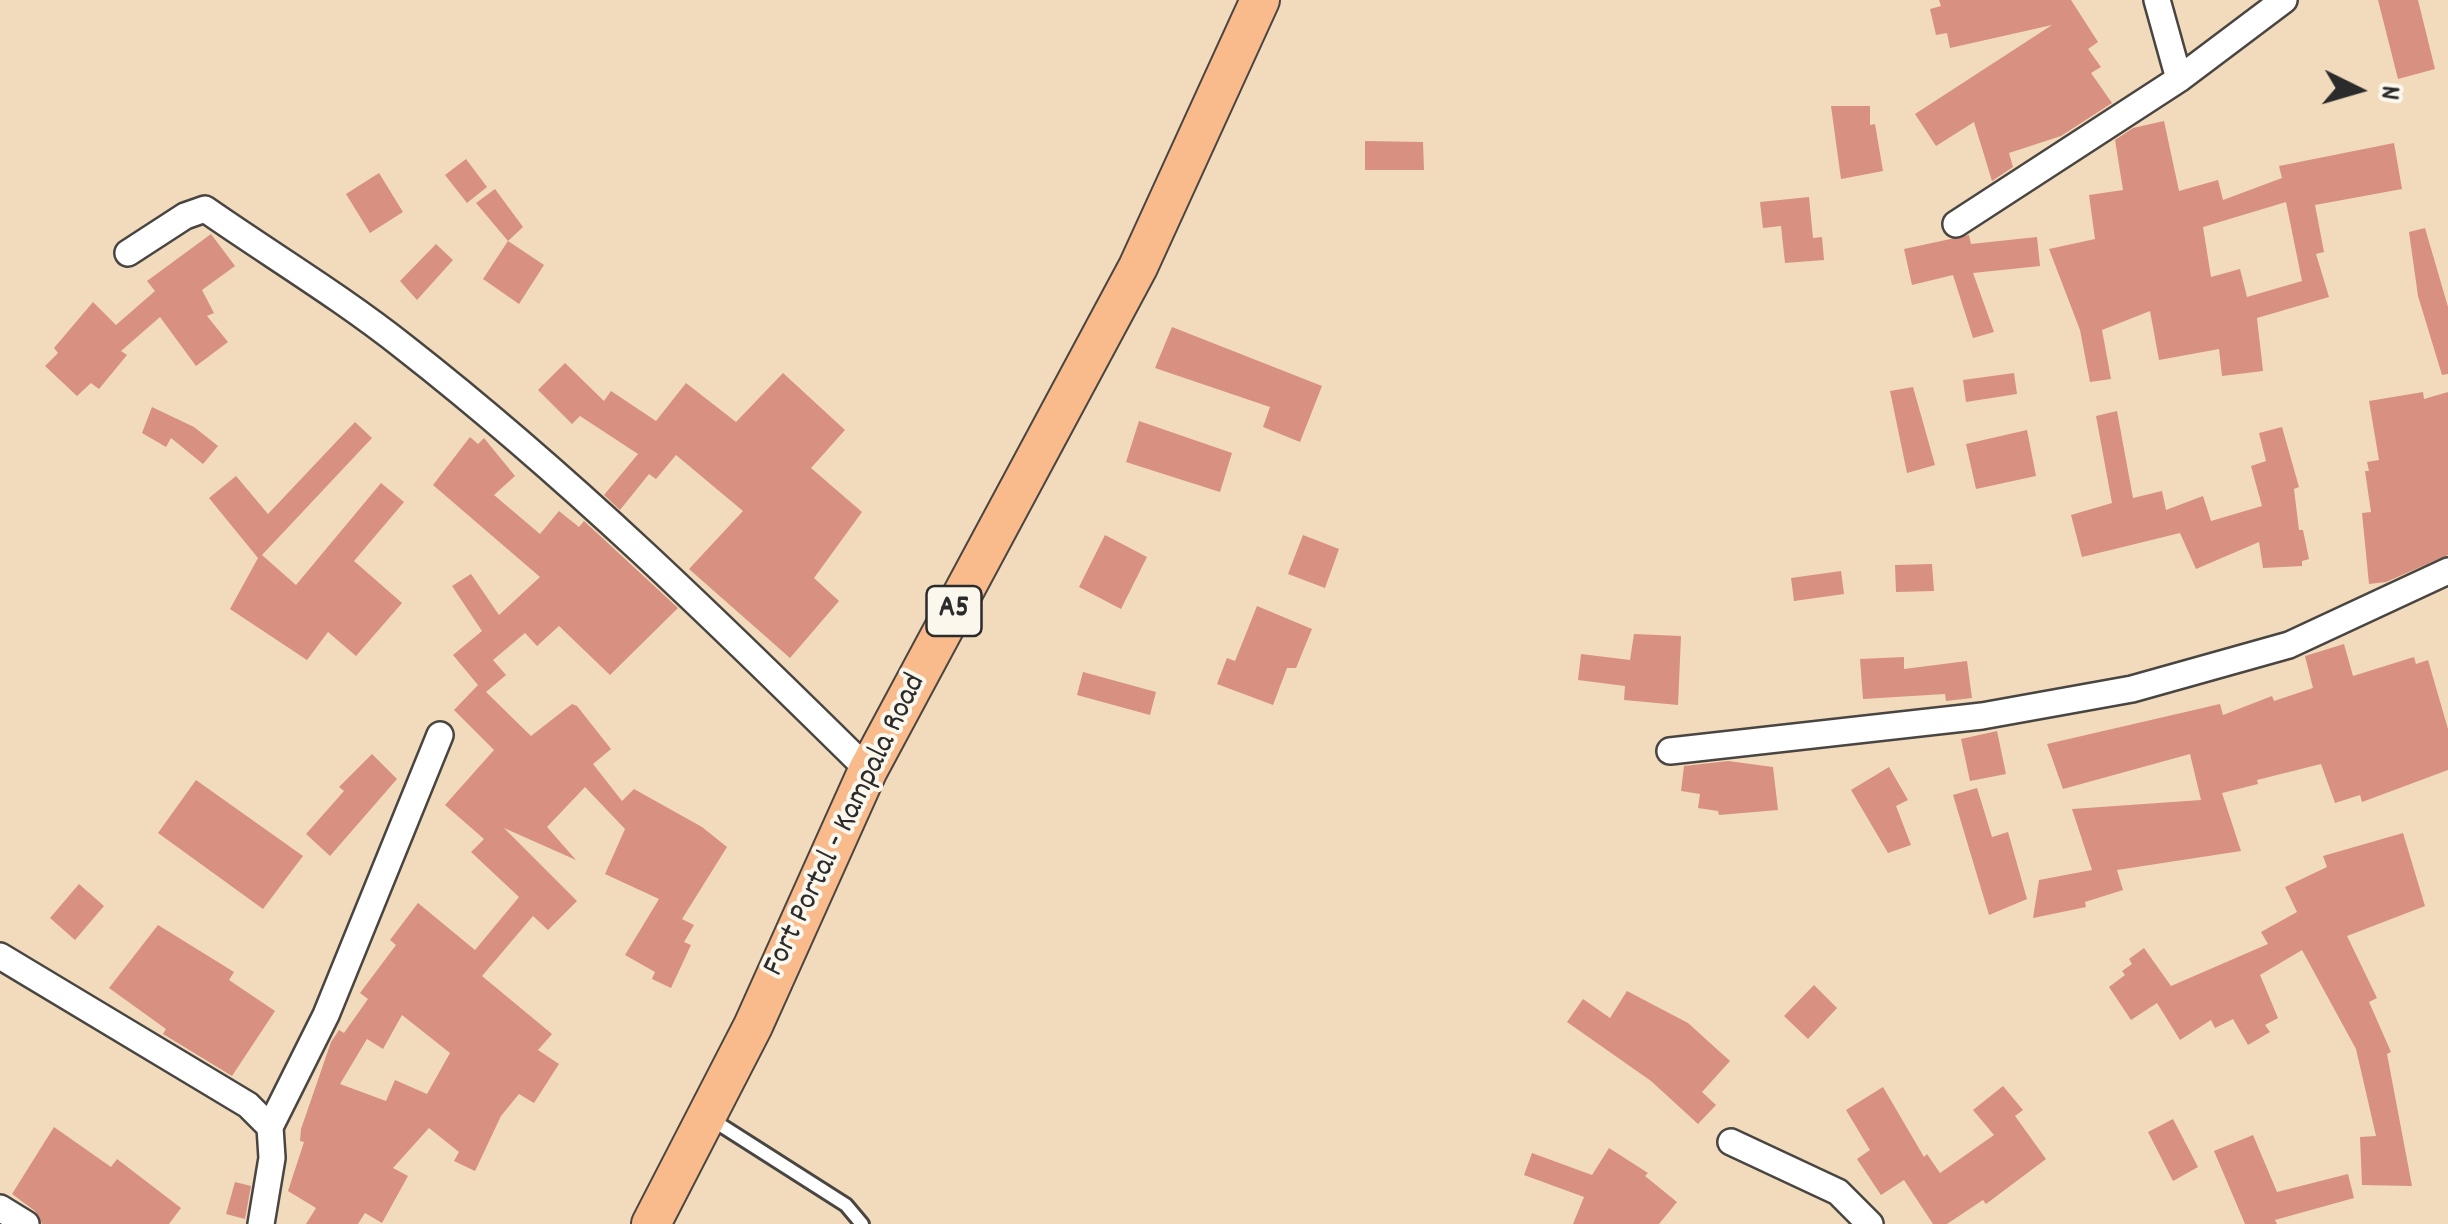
<!DOCTYPE html>
<style>
body{margin:0}
#map{position:relative;width:2448px;height:1224px;overflow:hidden;background:#f1dbbc;font-family:Dekko,sans-serif}
canvas{display:block}
.north{position:absolute;left:2308px;top:40px;width:100px;height:100px;-webkit-text-stroke:8px #fbf7ec;paint-order:stroke;rotate:95deg;font-size:28px;font-weight:700;line-height:40px;text-align:center;color:#2b2b2b}
.north::after{content:'';display:block;margin:auto;width:35px;height:45px;background:#2b2b2b;clip-path:polygon(50% 0,100% 100%,50% 72%,0 100%)}
</style>
<div id="map">
<canvas width="2448" height="1224"></canvas>
<div class="north">N</div>
</div>
<script>
const ctx = document.querySelector('canvas').getContext('2d');
ctx.lineJoin = 'round';
function paint(path, color) { ctx.fillStyle = color; ctx.fill(path, 'evenodd'); }
function strokePath(path, color, width, dash) { ctx.strokeStyle = color; ctx.lineWidth = width; ctx.lineCap = dash ? 'butt' : 'round'; ctx.setLineDash(dash || []); ctx.stroke(path); }
function label(font, color, halo, rows, align = 'center') {
  ctx.font = font + ' Dekko,sans-serif'; ctx.lineWidth = 8; ctx.setLineDash([]); ctx.textBaseline = 'middle'; ctx.strokeStyle = halo; ctx.fillStyle = color; for (const [text, x, y, turn = 0] of rows) {
    ctx.save(); ctx.translate(x, y); ctx.rotate((+turn || 0) * Math.PI / 180); ctx.textAlign = isNaN(turn) ? turn : align; if (halo) ctx.strokeText(text, 0, 0); ctx.fillText(text, 0, 0); ctx.restore();
  }
}
paint(new Path2D(`
 M1939,0H2071L2098,42L2088,49L2101,67L2091,73L2112,103L2061,136L2009,153L2013,167L1992,181L1974,122L1936,146L1915,114L2052,25L1950,48L1947,33L1936,35L1930,9L1941,6Z
 M2378,0H2418L2435,69L2398,79Z
 M1831,106H1870V125L1875,124L1883,171L1841,179Z
 M2164,121L2179,191L2218,180L2223,200L2282,178L2279,166L2394,143L2402,189L2315,205L2324,252L2316,254L2329,297L2257,318L2263,371L2222,376L2219,349L2159,360L2150,311L2102,330L2111,379L2090,382L2080,330L2049,249L2095,239L2089,195L2123,190L2115,140L2133,128ZM2286,202L2302,281L2247,297L2240,269L2211,277L2203,227Z
 M1365,141L1423,142L1424,170H1365Z
 M466,159L487,187L467,203L445,175Z
 M379,173L403,212L370,233L346,194Z
 M495,189L523,227L508,241L544,265L519,304L483,279L508,241L476,203Z
 M1809,197L1813,238L1822,237L1824,260L1785,263L1781,226L1763,228L1760,202Z
 M2425,228L2448,307V374L2442,375L2418,296L2409,232Z
 M211,234L235,266L202,290L214,313L207,316L228,342L196,366L160,317L121,351L127,355L99,389L91,383L77,396L45,366L58,353L54,348L93,302L116,325L155,291L147,281Z
 M1969,235L1971,244L2037,237L2040,266L1973,273L1994,332L1973,338L1953,275L1912,285L1904,249Z
 M436,244L453,260L417,300L400,281Z
 M1172,327L1322,386L1300,442L1263,427L1270,407L1155,368Z
 M565,363L604,401L611,391L656,421L686,383L736,422L783,373L845,430L811,468L862,512L814,578L839,601L790,658L689,569L743,511L676,455L656,479L649,474L620,510L604,495L638,454L580,416L572,424L538,390Z
 M2014,373L2017,394L1966,402L1963,380Z
 M1913,387L1935,465L1907,473L1890,391Z
 M2423,392L2424,399L2448,392V555L2386,582L2369,584L2362,513L2371,512L2365,471H2369L2367,462L2379,460L2369,401Z
 M152,407L194,427L218,446L203,464L171,438L166,447L142,433Z
 M2117,411L2133,498L2162,491L2166,510L2203,496L2211,521L2262,506L2251,466L2266,461L2259,433L2282,427L2299,487L2294,489L2299,530H2303L2309,559L2302,561V566L2263,568L2259,542L2196,569L2180,533L2082,557L2071,515L2112,503L2096,416Z
 M1139,421L1232,453L1220,492L1126,462Z
 M355,422L372,438L262,555L296,585L381,483L404,502L354,561L402,603L356,656L328,632L307,660L230,609L258,558L209,498L236,476L268,514Z
 M2027,430L2036,476L1976,489L1966,444Z
 M470,437L478,444L484,438L515,476L494,495L540,534L559,511L579,527L584,521L678,608L610,675L559,626L537,646L525,633L493,660L506,675L486,692L531,736L572,704L577,706L611,749L593,764L622,801L634,789L702,827L727,847L682,919L694,925L684,942L691,945L671,988L652,979L655,972L625,955L659,899L605,874L625,829L585,787L547,827L576,860L504,828L577,901L548,930L533,916L482,976L552,1034L538,1050L559,1064L534,1103L519,1094L501,1116L475,1171L454,1161L459,1152L429,1128L393,1168L408,1176L382,1223L365,1213L358,1224H306L316,1208L288,1191L304,1142L300,1141L301,1129L331,1042L339,1030L344,1033L368,999L360,993L396,945L390,940L418,903L475,950L519,897L471,852L484,839L445,805L494,750L454,710L478,685L453,655L482,631L452,586L471,574L499,615L540,577L433,485ZM402,1015L450,1053L427,1094L395,1080L386,1101L340,1084L367,1039L383,1049Z
 M1105,535L1147,557L1121,609L1079,587Z
 M1303,535L1339,549L1325,588L1288,574Z
 M1932,564L1934,591L1896,592L1895,565Z
 M1841,571L1844,594L1794,601L1791,578Z
 M1257,606L1312,629L1296,668H1287L1273,705L1217,684L1227,658L1235,661Z
 M1634,634L1681,636L1678,705L1624,700L1625,686L1578,680L1581,654L1630,660Z
 M2344,644L2353,676L2414,657L2416,664L2428,660L2448,729V770L2362,802L2360,795L2335,803L2321,764L2257,780L2258,784L2222,793L2241,851L2117,870L2123,890L2085,902L2086,907L2033,918L2039,880L2092,870L2072,809L2201,800L2190,754L2063,789L2047,744L2220,704L2223,715L2272,696L2274,701L2313,688L2305,656Z
 M1904,657V669L1967,661L1972,698L1946,701L1945,694L1863,699L1860,659Z
 M1083,672L1156,692L1150,715L1077,695Z
 M1997,731L2006,774L1970,781L1961,739Z
 M372,754L397,779L330,856L306,834L344,791L339,787Z
 M1728,761L1773,767L1778,810L1719,815L1718,811L1698,808L1700,794L1681,791L1684,766Z
 M1889,767L1908,800L1896,806L1911,845L1888,853L1851,790Z
 M196,780L303,856L263,909L158,833Z
 M1977,788L1992,837L2008,832L2027,899L1989,915L1953,795Z
 M2403,833L2425,906L2347,936L2377,998L2369,1002L2391,1052L2387,1054L2412,1186L2362,1185L2360,1137L2376,1136L2356,1049L2302,950L2260,975L2278,1018L2265,1025L2270,1032L2248,1045L2233,1019L2215,1028L2211,1020L2180,1040L2157,1003L2131,1020L2109,987L2125,975L2122,971L2132,964L2129,959L2144,948L2171,986L2268,944L2261,932L2297,912L2285,887L2327,867L2323,856Z
 M79,884L104,906L75,940L50,918Z
 M158,925L234,972L229,980L275,1011L232,1076L163,1034L166,1029L109,988Z
 M1814,985L1837,1008L1808,1039L1784,1016Z
 M1627,991L1688,1023L1730,1061L1702,1092L1716,1105L1698,1124L1651,1081L1567,1022L1583,999L1610,1018Z
 M2003,1086L2023,1110L2015,1116L2046,1159L1986,1204L1983,1200L1947,1224H1933L1904,1180L1881,1195L1857,1159L1870,1150L1846,1110L1883,1087L1924,1157L1927,1154L1940,1173L1994,1135L1973,1110Z
 M2173,1119L2198,1167L2173,1181L2148,1132Z
 M54,1127L111,1167L117,1159L181,1208L169,1224H42L35,1211L12,1194Z
 M2253,1135L2277,1192L2348,1174L2354,1198L2275,1220L2277,1224H2245L2214,1151Z
 M1609,1148L1648,1173L1645,1176L1677,1202L1659,1224H1573L1584,1197L1524,1175L1532,1153L1592,1175Z
 M235,1182L251,1186L245,1219L226,1214Z`), '#d89080');
const service = new Path2D(`
 M708,1117L846,1205L862,1224`);
const minor = new Path2D(`
 M2157,0L2179,79
 M1956,224L2179,79L2284,0
 M128,253L185,216L205,209C271,255 341,297 404,347C569,476 720,624 868,770
 M1670,751L1982,716L2132,689L2289,645L2448,571
 M0,956L248,1105L270,1127L272,1158L261,1224
 M270,1127L326,1015L440,735
 M1731,1142L1838,1192L1870,1224
 M0,1208L26,1224`);
const primary = new Path2D(`
 M651,1224L753,1026L868,770L1138,267L1260,0`);
strokePath(service, '#494541', 18);
strokePath(minor, '#494541', 30);
strokePath(primary, '#494541', 42);
strokePath(service, '#fff', 12);
strokePath(minor, '#fff', 25);
strokePath(primary, '#fabb8c', 38);
for (const [x, y, w] of [
 [954,611,55]
]) { const box = new Path2D(); box.roundRect(x - w / 2, y - 25, w, 50, 8); ctx.fillStyle = '#fbf7ec'; ctx.fill(box); strokePath(box, '#2b2b2b', 2.5); }
label('bold 30px', '#2b2b2b', null, [
 ["A5",954,611]
]);
label('32px', '#2b2b2b', '#fbf7ec', [
 ["Fort Portal - Kampala Road",847,826,-64]
]);
</script>
